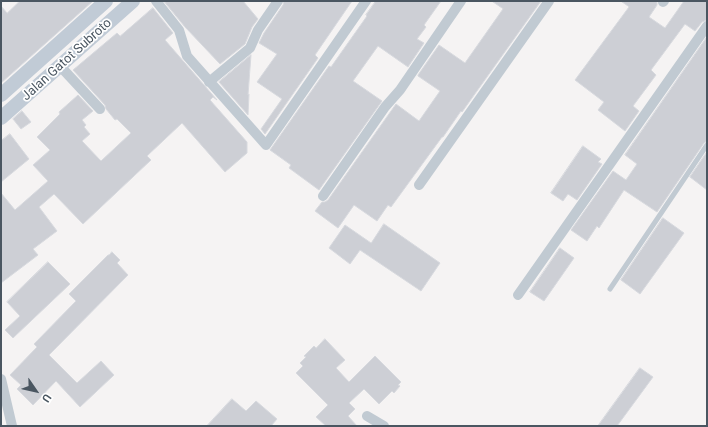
<!DOCTYPE html>
<style>
body{margin:0}
#map{position:relative;width:708px;height:427px;overflow:hidden;background:#f5f3f3;font-family:Roboto,sans-serif}
canvas{display:block}
.frame{position:absolute;inset:0;border:2px solid #4a5661;pointer-events:none}
.north{position:absolute;left:16px;top:371px;width:40px;height:40px;-webkit-text-stroke:3px #fff;paint-order:stroke;rotate:124deg;font-size:11px;font-weight:700;line-height:16px;text-align:center;color:#4a5661}
.north::after{content:'';display:block;margin:auto;width:14px;height:18px;background:#4a5661;clip-path:polygon(50% 0,100% 100%,50% 72%,0 100%)}
</style>
<div id="map">
<canvas width="708" height="427"></canvas>
<div class="frame"></div>
<div class="north">U</div>
</div>
<script>
const ctx = document.querySelector('canvas').getContext('2d');
ctx.lineJoin = 'round';
function paint(path, color) { ctx.fillStyle = color; ctx.fill(path, 'evenodd'); }
function strokePath(path, color, width, dash) { ctx.strokeStyle = color; ctx.lineWidth = width; ctx.lineCap = dash ? 'butt' : 'round'; ctx.setLineDash(dash || []); ctx.stroke(path); }
function label(font, color, halo, rows, align = 'center') {
  ctx.font = font + ' Roboto,sans-serif'; ctx.lineWidth = 3.5; ctx.setLineDash([]); ctx.textBaseline = 'middle'; ctx.strokeStyle = halo; ctx.fillStyle = color; for (const [text, x, y, turn = 0] of rows) {
    ctx.save(); ctx.translate(x, y); ctx.rotate((+turn || 0) * Math.PI / 180); ctx.textAlign = isNaN(turn) ? turn : align; if (halo) ctx.strokeText(text, 0, 0); ctx.fillText(text, 0, 0); ctx.restore();
  }
}
const building = new Path2D(`
 M20,1H93L1,83V6L7,13Z
 M164,1H243L258,19L252,27L245,44L220,64L185,27Z
 M284,1H352L315,55L318,58L265,134L261,129L282,99L257,82L277,54L259,43L264,33L283,5Z
 M376,1H441L424,25L426,27L417,39L424,43L408,67L378,46L353,81L382,101L319,190L289,168L291,165L270,150L329,66L331,67L367,16L366,15Z
 M492,1H541L462,112L461,111L443,137H442L391,207L388,205L377,221L354,205L338,228L315,211L322,202H325L328,200L396,104L419,121L440,91L418,76V75L439,45L465,63L503,9Z
 M621,1H657V5L649,17L665,28L684,1H707V20L702,22L695,31L685,24L651,70L656,75L633,106L639,111L625,131L598,110L604,102L575,80L629,7Z
 M153,8L173,33L165,40L217,100L213,97L210,100L247,142V153L225,172L182,123L147,156L151,160L83,224L54,194L39,207L57,231L33,249L38,255L1,283V193L15,210L48,181L33,165L50,150L37,137L60,114L59,112L78,95L93,111L82,120L86,125L84,127L90,134L82,141L101,161L131,133L117,119L115,120L106,109L105,105L73,70L117,33L120,36Z
 M707,37V141L704,143L657,212L624,190L599,228L597,226L587,241L571,230L613,171L626,180L637,164L625,155Z
 M251,55L248,95L249,94L248,115L219,82Z
 M22,111L31,122L21,129L13,119Z
 M10,134L29,159L1,182V141Z
 M583,146L601,159L598,162L602,164L577,200L568,194L563,201L551,193Z
 M707,152V190L690,177Z
 M663,218L684,233L640,294L621,280Z
 M384,224L440,263L421,291L360,250L350,264L329,248L345,225L371,243Z
 M560,248L574,258L544,301L530,292Z
 M112,252L120,260L117,263L128,275L49,355L77,383L101,361L114,375L80,407L56,381L33,405L17,389L21,385L10,375L37,347L34,344L76,301L69,294L108,255H109Z
 M48,262L70,284L13,338L5,330L20,316L7,302Z
 M325,339L345,360L336,368L349,382L375,356L401,382L398,385L400,386L394,393L392,391L379,404L364,389L349,403L355,409L348,416L357,426H326L316,417L328,405L296,373L303,366L300,363L306,357L304,356L314,346L316,348Z
 M640,368L653,377L617,426H598Z
 M232,399L246,411L256,401L277,419L271,426H207Z`);
paint(building, '#cdcfd5');
strokePath(building, '#d7d9de', 1);
strokePath(new Path2D(`
 M610,289L707,145`), '#c1cad2', 5);
strokePath(new Path2D(`
 M156,1L179,30L187,56L266,145L366,1
 M663,2L664,1
 M60,66L100,109
 M209,82L250,48L258,30L278,1
 M419,185L549,1
 M323,196L385,107L400,90L461,1
 M518,295L707,26
 M1,379L12,426
 M367,416L384,426`), '#c1cad2', 10);
strokePath(new Path2D(`
 M1,95L106,1
 M1,118L133,1`), '#c1cbd6', 14);
label('13px', '#4a5661', '#fff', [
 ["Jalan Gatot Subroto",67,60,-42]
]);
</script>
